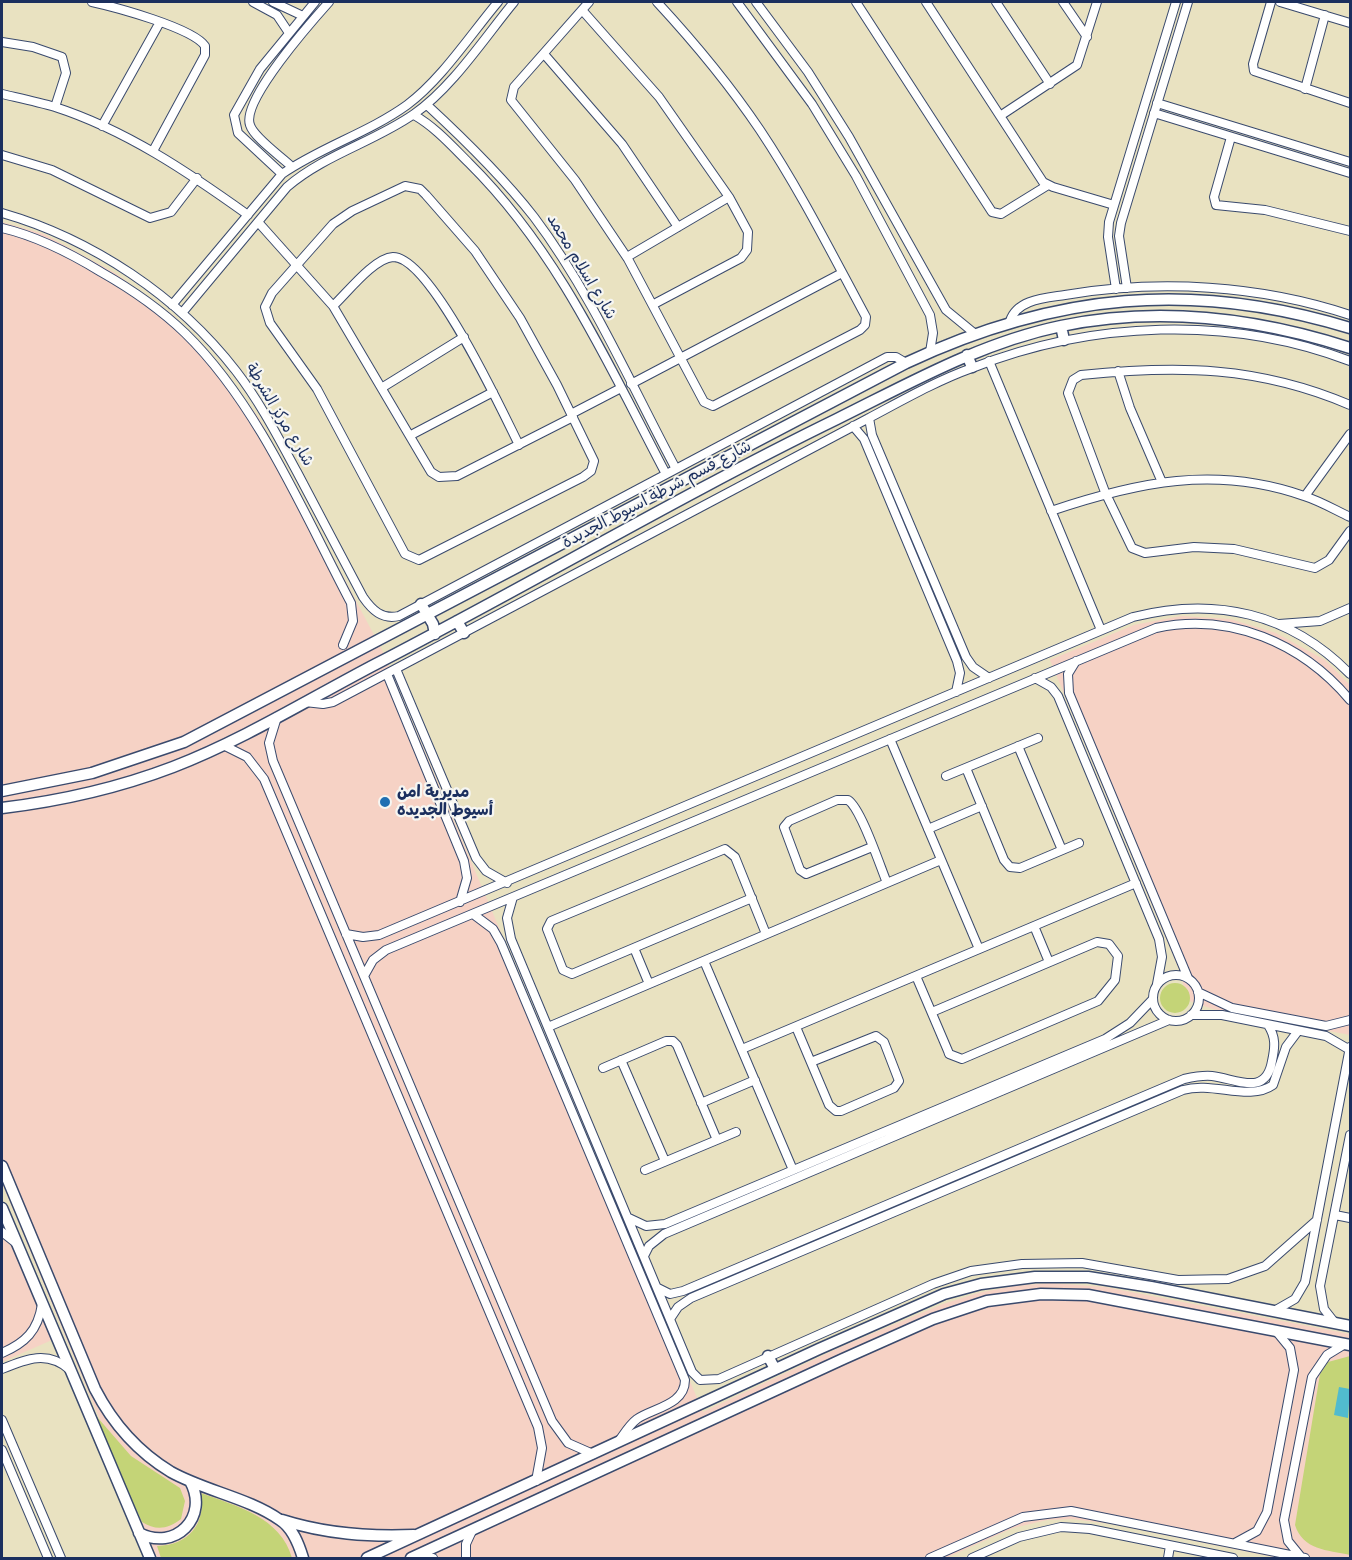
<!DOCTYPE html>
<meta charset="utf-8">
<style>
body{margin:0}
#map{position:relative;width:1352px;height:1560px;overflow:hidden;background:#e9e2c1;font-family:"Balsamiq Sans",sans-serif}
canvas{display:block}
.frame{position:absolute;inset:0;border:3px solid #1b2f5e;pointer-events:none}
</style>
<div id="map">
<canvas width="1352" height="1560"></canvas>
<div class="frame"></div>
</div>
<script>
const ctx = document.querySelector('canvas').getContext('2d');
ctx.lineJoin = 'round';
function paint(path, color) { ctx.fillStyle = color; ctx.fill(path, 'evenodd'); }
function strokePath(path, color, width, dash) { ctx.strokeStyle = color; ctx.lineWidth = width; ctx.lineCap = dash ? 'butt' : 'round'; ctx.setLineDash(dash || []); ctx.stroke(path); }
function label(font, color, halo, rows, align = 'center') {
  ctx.font = font + ' "Balsamiq Sans","Playpen Sans Arabic",sans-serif'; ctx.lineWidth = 4.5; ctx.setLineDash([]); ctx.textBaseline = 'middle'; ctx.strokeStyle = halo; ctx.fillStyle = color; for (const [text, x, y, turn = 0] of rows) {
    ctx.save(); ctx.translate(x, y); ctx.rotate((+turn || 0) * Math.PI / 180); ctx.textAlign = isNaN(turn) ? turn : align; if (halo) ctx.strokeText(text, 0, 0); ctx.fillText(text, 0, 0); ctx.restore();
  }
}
paint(new Path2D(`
 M2,222L44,234L115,273L173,315L206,348L259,418L382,650L703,1412L845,1345L943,1304L978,1293L1014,1286L1050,1283L1105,1287L1350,1334V1558H1278L1111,1524L1072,1519L1047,1520L1013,1528L946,1558H157L2,1183Z
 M1181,616L1230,619L1276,633L1325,660L1350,685V1035L1213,1009L1181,998L1184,987L1180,972L1050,660L1134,625Z
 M7,1206L61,1336L2,1362V1208Z`), '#f6d2c5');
paint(new Path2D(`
 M1160 998a15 15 0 1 1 30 0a15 15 0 1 1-30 0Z
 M1350,1356V1555C1327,1550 1303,1550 1295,1525L1320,1374L1328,1362Z
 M91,1410L131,1456L180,1488L185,1501L181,1519C168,1529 156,1531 142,1522Z
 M201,1493C236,1506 281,1517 292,1558H161L157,1546C189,1545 206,1524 201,1493Z`), '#c4d477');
paint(new Path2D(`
 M1339,1387L1350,1389L1348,1418L1334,1415Z`), '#51bbce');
const minor = new Path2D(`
 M92,2C115,7 193,28 205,46V55L153,151
 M253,2L277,15L289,33
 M273,2L303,16
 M589,2L514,87L511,100L575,180L628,259L704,402L713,406L860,330L865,325L866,317C832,254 800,190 760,130C729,84 694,42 657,2
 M737,2L812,104L856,176L930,315L933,333L930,352
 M756,2L808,72L849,137L946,310L974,333
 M856,2L992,212L1001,214L1048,185
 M926,2L1043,182L1053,187L1114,205
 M996,2L1050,84
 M1063,2L1087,37
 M1271,2L1253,64L1254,71L1350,103
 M1280,2L1350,23
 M582,10L659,97L729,197L748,232L747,250L741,258L654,304
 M2,42L33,47L62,57L66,73L55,107
 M544,54L622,144L678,227
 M1305,89L1325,15
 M2,94C19,98 38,102 55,107C126,130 188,172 248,215
 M1157,103L1350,162
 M427,105C465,140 502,176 534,217C592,294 631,385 676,469
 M1154,113L1350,173
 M414,115C435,127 451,145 469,163C558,251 608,364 666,474
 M1000,116L1077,65L1097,2
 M102,126L160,22
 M1231,137L1214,197L1216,205L1265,210L1350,231
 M2,155L52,170L150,218L171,212L197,178
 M292,167C282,157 254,138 250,125C241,101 312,21 329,2
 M282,174L238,133L234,115L260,69L315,2
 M405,186L420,189L426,195L475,251L520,318L557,385L594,461L591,471L583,477L419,560L405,554L317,389L270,323L265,307L272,293L333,224L352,211Z
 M2,213C92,239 178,296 236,371C260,402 278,437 297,472C319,514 341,555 363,597C372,610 382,620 399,616L887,357H896L906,363
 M258,222L333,306L431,472L439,477L457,476L573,417
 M2,228C36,236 70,253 101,272C131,289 160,309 185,333C258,404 304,514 351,603L353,621L343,645
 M627,257L729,197
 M1127,288L1119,236L1121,223L1188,2
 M1116,289L1108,237L1109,222L1176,2
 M172,305L282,174C321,147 368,133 407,105C441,80 471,34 498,2
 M333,306C347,293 374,258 393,257C431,257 502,411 519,445
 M182,313L287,187C324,155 374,142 414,114C452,88 485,37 514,2
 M1010,321C1017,299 1046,298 1065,295C1159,279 1260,285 1350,315
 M989,361L1101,630
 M1118,371L1130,408L1161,480
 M631,384L842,273
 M383,387L464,337
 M1350,405C1259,366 1178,365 1081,375L1073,380L1068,393L1105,492L1132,548L1145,553L1194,547L1234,549L1315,568L1329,560L1350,531
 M571,414L621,388
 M869,418L872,435L966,657L973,667L989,678
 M853,426L864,439L957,661L960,673L956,692
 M411,435L493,392
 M1305,496L1350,434
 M1051,511C1137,482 1216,465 1304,496C1320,501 1335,510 1350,517
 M1279,624L1320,621L1350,608
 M1076,661L1068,674L1069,693L1188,978
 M396,669L476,858L486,871L507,883
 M387,674L464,861L467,878L460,902
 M1035,678L1051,687L1058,696L1159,939L1162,957L1157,984
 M305,702L323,704L333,702L869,418C903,400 936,381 972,368C1091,321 1230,315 1350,361
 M277,717L269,743L273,761L552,1421L568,1443L593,1454
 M890,739L979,949
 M223,745L247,757L264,779L538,1427L542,1448L536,1481
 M1018,746L1062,850
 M966,768L1004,860L1010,867L1020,868L1079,843
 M946,776L1038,738
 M928,829L982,806
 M872,847L806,874L800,870L784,827L789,821L837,800H848C861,808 880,866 887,883
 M513,897L507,918L511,939L692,1372L700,1380L719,1379L933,1284L971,1271L1022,1264L1082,1263L1178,1280L1228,1279L1265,1266L1317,1220
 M752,898L572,974L563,970L547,929L551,921L725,849L735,857L766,934
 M473,914L493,929L501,943L685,1380C685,1405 653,1408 637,1419C629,1425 624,1434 619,1441
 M1034,926L1049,962
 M346,934L363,937L379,935L1133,617C1215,596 1290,613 1350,674
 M634,948L649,984
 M704,961L793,1170
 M1153 998a23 23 0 1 1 46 0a23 23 0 1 1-46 0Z
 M364,976L373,960L386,950L1156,628C1230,612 1302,643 1350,700
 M916,976L948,1051L949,1054L962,1059L1098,1001L1115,980L1118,956L1109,944L1097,942L932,1012
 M1198,992L1232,1008L1326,1026L1350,1020
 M1191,1015H1222L1326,1036L1350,1050
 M548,1027L941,860
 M796,1027L829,1105L836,1111H841L894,1088L899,1081L884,1042L876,1036L811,1062
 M742,1049L1136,883
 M621,1060L665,1161
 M603,1068L666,1041H673L677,1045L717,1140
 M701,1103L755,1080
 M645,1170L736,1132
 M1335,1215L1350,1218
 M629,1218L646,1226L665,1224L1105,1039L1130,1023L1153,999
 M2,1232L16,1243
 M644,1256L649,1246L664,1234L1169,1020
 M658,1288L670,1294L683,1291L1184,1079C1193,1077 1202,1075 1212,1076C1237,1079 1266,1097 1272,1061C1275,1047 1276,1037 1268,1025
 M1274,1311L1295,1299L1305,1282L1350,1047
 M670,1319L678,1307L691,1298L1183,1090C1213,1081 1249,1102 1273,1085L1286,1047L1298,1031
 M1335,1323L1324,1309L1320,1286L1350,1135
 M2,1353C25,1343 38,1331 42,1304
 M2,1369C26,1359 48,1350 70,1370
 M2,1420L61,1558
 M2,1450L48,1558
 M1235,1543L1257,1531L1267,1512L1294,1370L1290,1348L1276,1331
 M418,1556L433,1558
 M1301,1557L1288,1541L1284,1520L1312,1377L1327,1355L1345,1344
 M466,1558V1544L472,1531
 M930,1558L1023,1517L1071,1511L1305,1558
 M972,1558L1019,1537L1061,1527L1090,1529L1233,1558
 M1168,1558L1170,1546`);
const major = new Path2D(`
 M1061,326L1064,340
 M967,355L972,367
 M421,604L433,624L435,634
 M457,621L464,633
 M2,791L92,773L184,742L906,363C1055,293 1193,280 1350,328
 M2,808C60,801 118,788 173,767C243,740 309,699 376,664C531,584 681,495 837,419C910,383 980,343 1061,326C1158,306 1257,318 1350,348
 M2,1166L95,1389C113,1424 138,1452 171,1472C205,1491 249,1498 280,1520C293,1528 299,1545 303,1558
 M2,1208L150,1558
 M768,1356L775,1369
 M282,1520C326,1534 368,1537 414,1535
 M139,1533C175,1552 210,1517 190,1481
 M367,1558L819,1349L944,1294L981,1284L1035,1277H1088L1151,1287L1350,1326
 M411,1558L843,1359L933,1319L987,1301L1041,1294L1088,1295L1350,1345`);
strokePath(minor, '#3a4a6d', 10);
strokePath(major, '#3a4a6d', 13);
strokePath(minor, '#fff', 8);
strokePath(major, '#fff', 10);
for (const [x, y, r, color] of [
 [385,802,6,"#1f6fb2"]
]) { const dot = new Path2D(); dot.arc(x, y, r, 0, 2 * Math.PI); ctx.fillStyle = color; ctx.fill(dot); strokePath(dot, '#f6f6f2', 2); }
label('16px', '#1b2f5e', '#f6f6f2', [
 ["شارع اسلام محمد",581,267,59],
 ["شارع مركز الشرطة",279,415,59],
 ["شارع قسم شرطة اسيوط الجديدة",657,495,-28]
]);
label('bold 16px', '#1b2f5e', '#f6f6f2', [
 ["مديرية امن",397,793],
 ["أسيوط الجديده",397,811]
], 'left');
</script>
